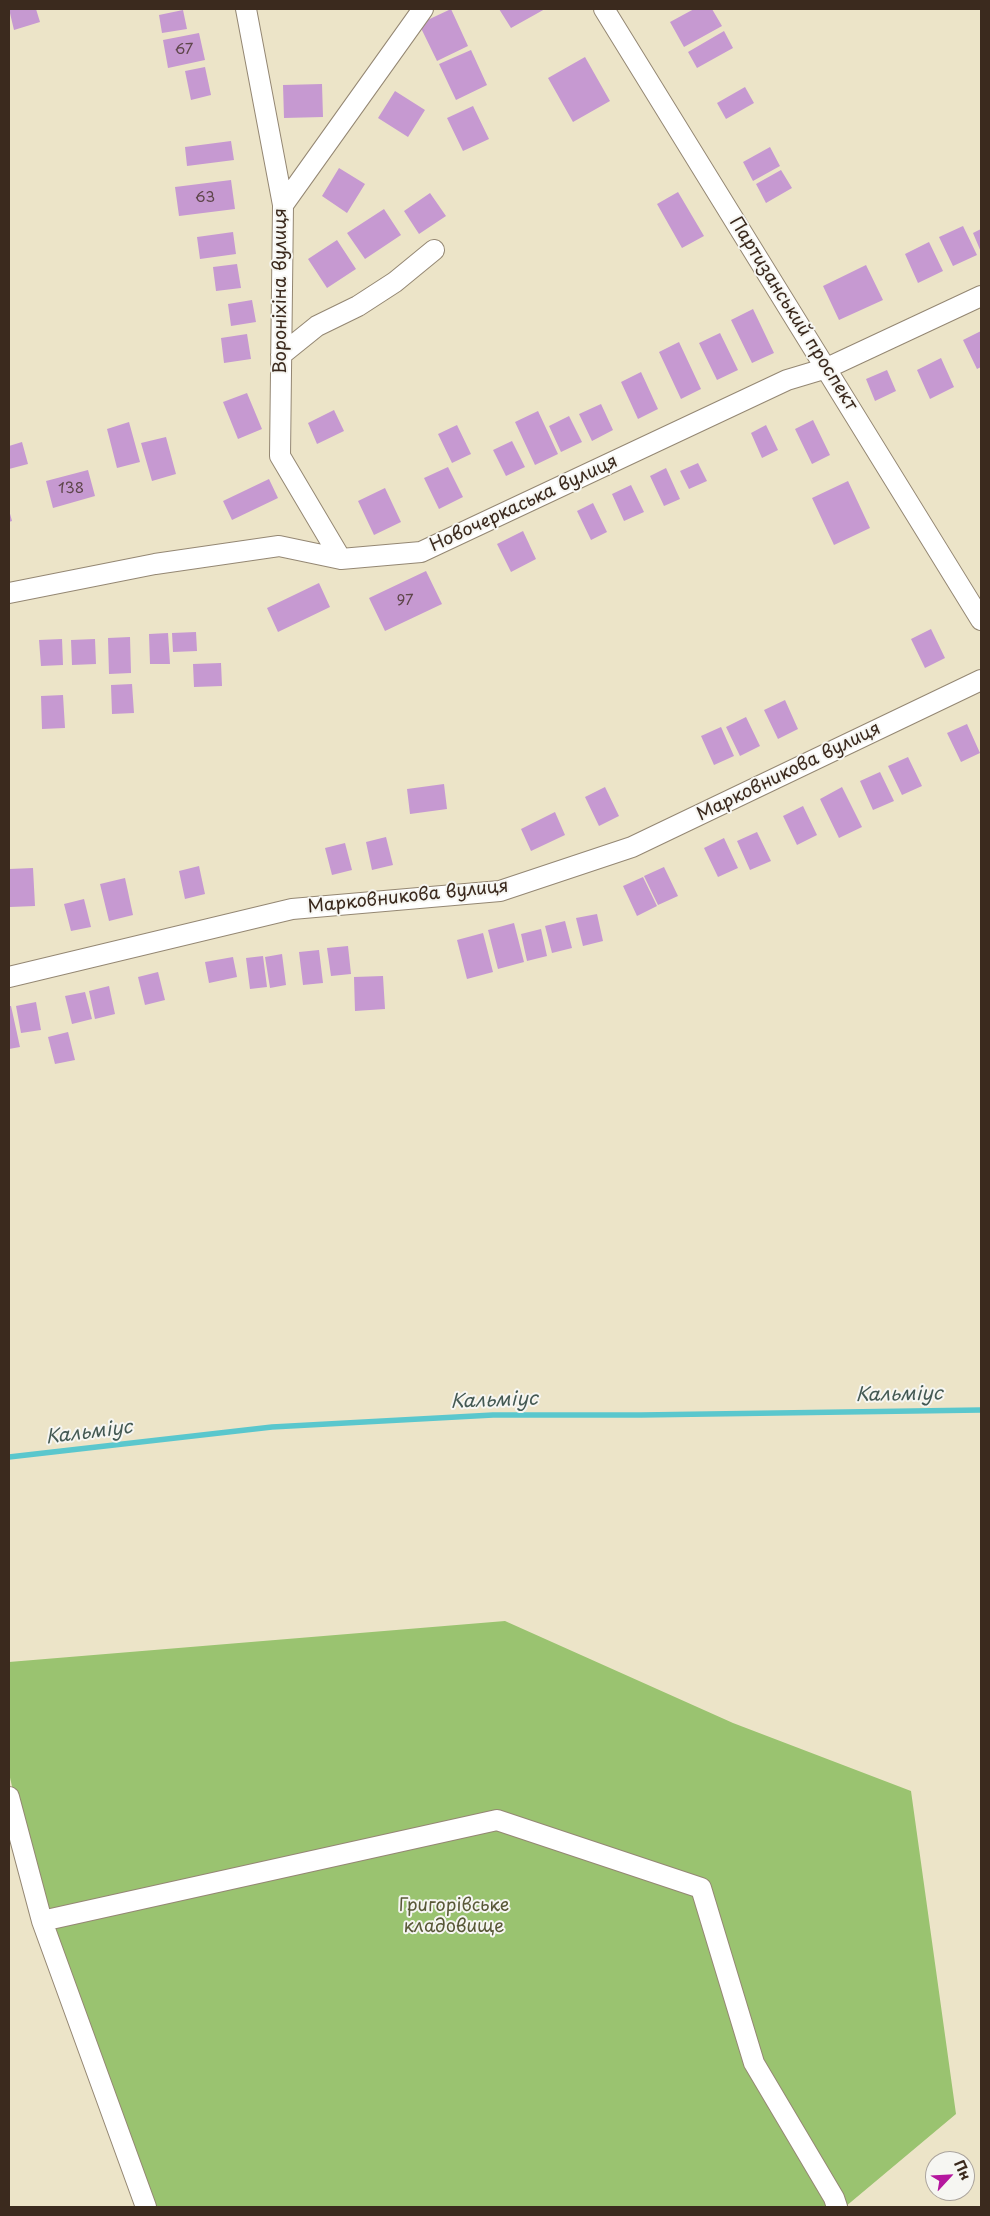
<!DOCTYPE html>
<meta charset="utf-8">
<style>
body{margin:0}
#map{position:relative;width:990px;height:2216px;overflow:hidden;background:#ece4c8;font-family:"Playpen Sans",sans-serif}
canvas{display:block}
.frame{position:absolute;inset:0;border:10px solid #3b2a1e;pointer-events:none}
.north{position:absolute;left:925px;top:2151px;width:50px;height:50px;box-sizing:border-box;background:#f6f6f2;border:1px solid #aba49d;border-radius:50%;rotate:65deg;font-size:14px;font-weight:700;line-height:20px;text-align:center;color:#3b2a1e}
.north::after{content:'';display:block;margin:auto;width:18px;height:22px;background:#b5179e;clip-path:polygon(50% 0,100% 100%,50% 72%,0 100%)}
</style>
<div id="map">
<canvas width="990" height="2216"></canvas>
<div class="frame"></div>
<div class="north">Пн</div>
</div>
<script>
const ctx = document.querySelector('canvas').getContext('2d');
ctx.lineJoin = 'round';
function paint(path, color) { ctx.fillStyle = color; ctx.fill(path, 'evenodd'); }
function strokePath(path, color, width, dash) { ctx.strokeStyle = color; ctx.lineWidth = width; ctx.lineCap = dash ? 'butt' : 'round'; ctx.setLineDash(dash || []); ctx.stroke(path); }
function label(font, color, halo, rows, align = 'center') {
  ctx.font = font + ' "Playpen Sans",sans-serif'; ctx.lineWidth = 4; ctx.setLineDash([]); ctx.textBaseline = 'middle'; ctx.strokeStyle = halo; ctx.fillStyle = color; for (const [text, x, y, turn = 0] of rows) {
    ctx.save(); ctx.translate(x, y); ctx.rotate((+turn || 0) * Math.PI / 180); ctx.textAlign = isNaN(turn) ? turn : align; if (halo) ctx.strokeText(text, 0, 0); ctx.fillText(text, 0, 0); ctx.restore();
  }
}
paint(new Path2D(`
 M505,1621L733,1723L911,1791L956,2114L845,2207H146L42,1921L9,1773V1662Z`), '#9ac370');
strokePath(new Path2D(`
 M9,1457L272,1427L493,1415H641L981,1410`), '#5ac7cd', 5.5);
paint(new Path2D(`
 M9,9H36L40,22L14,30Z
 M451,9L468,46L437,61L419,24Z
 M499,9H545L511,28Z
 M694,9H712L722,26L684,47L670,22Z
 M183,10L187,29L162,33L159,15Z
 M724,31L733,48L697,68L688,52Z
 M199,33L205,60L168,68L163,40Z
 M471,50L487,85L456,100L439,64Z
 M585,57L610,101L573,122L548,78Z
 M205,67L211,95L191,100L185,71Z
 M322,84L323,117L284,118L283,85Z
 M745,87L754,103L726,119L717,103Z
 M395,91L425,110L408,137L378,118Z
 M473,106L489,139L463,151L447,118Z
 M231,141L234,160L187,166L185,147Z
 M770,147L780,166L753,181L743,162Z
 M339,168L365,184L347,213L322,196Z
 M781,170L792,188L766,203L756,184Z
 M231,180L235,209L179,216L175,187Z
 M678,192L704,236L682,248L657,204Z
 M430,193L446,216L419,234L404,211Z
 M384,209L401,235L365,259L347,233Z
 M963,226L977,255L953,266L939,237Z
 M981,229V252L973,233Z
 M233,232L236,254L200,259L197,237Z
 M337,240L356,269L327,288L308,259Z
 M929,242L943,271L918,283L905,254Z
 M237,264L241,288L216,291L213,267Z
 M866,265L883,300L839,320L823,286Z
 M252,300L256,322L231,326L228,304Z
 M753,309L774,353L752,363L731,320Z
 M981,331V367L977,369L963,340Z
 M720,333L738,370L717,380L699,343Z
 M247,334L251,359L224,363L221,338Z
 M679,342L701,389L681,399L659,352Z
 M941,358L954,387L930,399L917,370Z
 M887,370L896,391L875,401L866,379Z
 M641,372L658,409L638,419L621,382Z
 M247,393L262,429L238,439L223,402Z
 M601,404L613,430L592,441L579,414Z
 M334,410L344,431L317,444L308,423Z
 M538,411L558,454L535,465L515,422Z
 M569,416L582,442L561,452L549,426Z
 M813,420L830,455L812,464L795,429Z
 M129,422L140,462L117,468L107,429Z
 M457,425L471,454L452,463L438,434Z
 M766,425L778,450L762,458L751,433Z
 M166,437L176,474L152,481L141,443Z
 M512,441L525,467L506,476L493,450Z
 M22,442L28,464L9,469V446Z
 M698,463L707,481L689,489L680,471Z
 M448,467L463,497L439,509L424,478Z
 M666,468L680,499L664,506L650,476Z
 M88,470L95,496L53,508L46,481Z
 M269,479L278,498L232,520L223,501Z
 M848,481L870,528L834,545L812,498Z
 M631,485L644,512L624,521L612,494Z
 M385,488L401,522L374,535L358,501Z
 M593,503L607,532L591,540L577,511Z
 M9,510L12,521L9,522Z
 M523,531L536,559L511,572L497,544Z
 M426,571L442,604L385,631L369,598Z
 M319,583L330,607L278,632L267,608Z
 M931,629L945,658L925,668L911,639Z
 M196,632L197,651L173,652L172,633Z
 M168,633L170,664H150L149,634Z
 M130,637L131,673L109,674L108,638Z
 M62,639L63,665L41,666L39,640Z
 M95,639L96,664L72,665L71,640Z
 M221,663L222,686L194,687L193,664Z
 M132,684L134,713L112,714L111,685Z
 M63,695L65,728L42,729L41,696Z
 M785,700L798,729L778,739L764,710Z
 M746,717L760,746L740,756L726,727Z
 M967,724L980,753L961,762L947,733Z
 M721,727L734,756L714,765L701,736Z
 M908,757L922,786L902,795L888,766Z
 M880,772L894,801L873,810L860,781Z
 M444,784L447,809L410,814L407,789Z
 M605,787L619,816L599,826L585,797Z
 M842,787L862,827L839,838L820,799Z
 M803,806L817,835L797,845L783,816Z
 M555,812L565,835L531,851L521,829Z
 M757,832L771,861L750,870L737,841Z
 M386,837L393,865L372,870L366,842Z
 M724,838L738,868L718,877L704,848Z
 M345,843L352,870L332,875L325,848Z
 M199,866L205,894L185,899L179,871Z
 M664,867L678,896L658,905L644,876Z
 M33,868L35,906L10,907L9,869Z
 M643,877L657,906L637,916L623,886Z
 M125,878L133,915L109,921L100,884Z
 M84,899L91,927L71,931L64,904Z
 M597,914L603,941L583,946L576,918Z
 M565,921L572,948L552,953L545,926Z
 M514,923L524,962L498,969L488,930Z
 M541,929L547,956L527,961L521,934Z
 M483,933L493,972L467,979L457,940Z
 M348,946L351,974L331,976L327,948Z
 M319,950L323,983L303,985L299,952Z
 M282,954L286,985L270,988L265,957Z
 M263,956L267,987L250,989L246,958Z
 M233,957L237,977L209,983L205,962Z
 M158,972L165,1000L145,1005L138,977Z
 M383,976L385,1009L355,1011L354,977Z
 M109,986L115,1014L95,1019L89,991Z
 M85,992L92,1019L72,1024L65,996Z
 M36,1002L41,1030L21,1033L16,1006Z
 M9,1006H11L20,1047L9,1049Z
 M68,1032L75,1060L55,1064L48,1037Z`), '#c699d1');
const minor = new Path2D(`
 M246,9L283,205L280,456L341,559
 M604,9L981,620
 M283,205L423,9
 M281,355L317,326L358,306L395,282L434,250
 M9,593L155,564L279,546L341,559L421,552L787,380L827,368L981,296
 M9,977L292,909L500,891L632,847L981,680
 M9,1797L42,1921L146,2207
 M42,1921L497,1820L701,1888L754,2063L834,2198L837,2207`);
strokePath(minor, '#948773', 22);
strokePath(minor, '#fff', 20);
label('15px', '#5e464b', null, [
 ["67",184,50],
 ["63",205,198],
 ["138",71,489],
 ["97",405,601]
]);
label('18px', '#3b2a1e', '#f6f6f2', [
 ["Вороніхіна вулиця",281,291,-90],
 ["Партизанський проспект",793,314,58],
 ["Новочеркаська вулиця",524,504,-25],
 ["Марковникова вулиця",789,772,-26],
 ["Марковникова вулиця",408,897,-6]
]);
label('18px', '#585837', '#f6f6f2', [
 ["Григорівське",454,1906],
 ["кладовище",454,1927]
]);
label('italic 19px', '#445953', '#f6f6f2', [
 ["Кальміус",899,1395,-1],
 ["Кальміус",494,1401,-2],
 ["Кальміус",89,1433,-7]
]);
</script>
